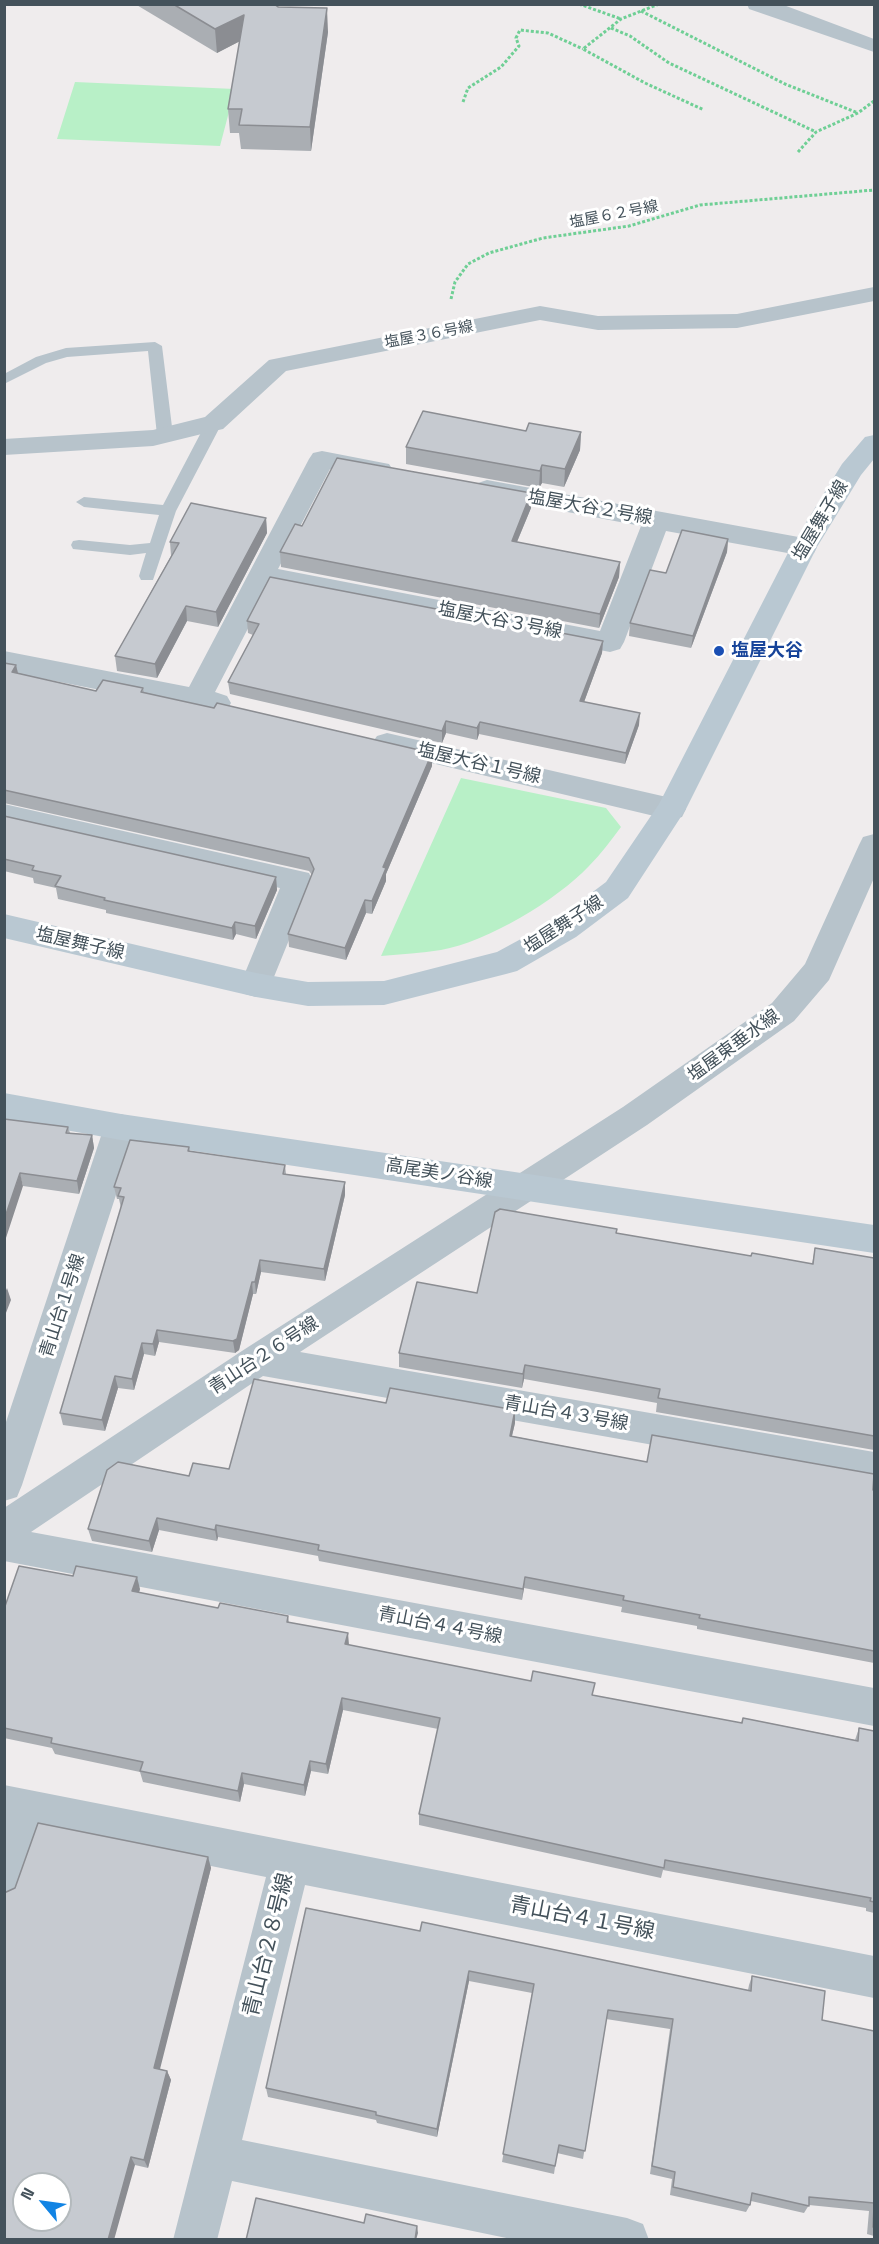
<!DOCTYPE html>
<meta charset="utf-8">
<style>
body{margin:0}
#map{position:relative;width:879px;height:2244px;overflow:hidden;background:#efeced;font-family:"Space Grotesk",sans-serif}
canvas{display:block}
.frame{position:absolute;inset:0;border:6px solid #44525b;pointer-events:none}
.north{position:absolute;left:12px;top:2172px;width:60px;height:60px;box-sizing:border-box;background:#fff;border:2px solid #b4babd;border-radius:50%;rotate:299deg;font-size:16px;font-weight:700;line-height:24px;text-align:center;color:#44525b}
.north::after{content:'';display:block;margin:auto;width:21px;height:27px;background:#1284e4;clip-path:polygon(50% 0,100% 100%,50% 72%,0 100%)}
</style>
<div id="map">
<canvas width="879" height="2244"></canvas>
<div class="frame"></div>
<div class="north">N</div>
</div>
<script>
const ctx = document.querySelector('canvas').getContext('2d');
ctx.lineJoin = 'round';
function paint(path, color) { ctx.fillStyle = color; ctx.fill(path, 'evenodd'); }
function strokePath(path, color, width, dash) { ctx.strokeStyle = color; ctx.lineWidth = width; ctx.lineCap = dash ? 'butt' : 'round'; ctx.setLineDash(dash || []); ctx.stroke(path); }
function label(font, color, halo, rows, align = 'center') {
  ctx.font = font + ' "Space Grotesk","Noto Sans JP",sans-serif'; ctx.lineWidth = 6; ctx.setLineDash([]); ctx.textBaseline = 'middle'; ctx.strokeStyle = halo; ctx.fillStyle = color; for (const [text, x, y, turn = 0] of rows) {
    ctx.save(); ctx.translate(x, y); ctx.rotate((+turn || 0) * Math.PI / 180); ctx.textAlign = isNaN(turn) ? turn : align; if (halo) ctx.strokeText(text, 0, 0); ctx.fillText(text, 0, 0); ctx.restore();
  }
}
paint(new Path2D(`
 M75,82L235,89L220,146L57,139Z
 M461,778L606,808L621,827C611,840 601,854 589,866C557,900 487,942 441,950C422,953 401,954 381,956Z`), '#b8f0c7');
strokePath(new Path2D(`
 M579,4L621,19
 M659,4L621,19L583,49L645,83L704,110
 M641,11L785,84L858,113
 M611,28L630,36L669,63L816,132
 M463,102L468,88L501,67L519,46L516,38L520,30L548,33L583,49
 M798,152L816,132L858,113L874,101
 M451,299L455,282L468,264L489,253L543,238L629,226L700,205L874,190`), '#6fcf95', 3, [3, 2]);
paint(new Path2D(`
 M155,342L162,346L173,435L170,438H160L157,435L148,351L67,357L46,363L4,384V374L36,357L66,348Z
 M214,418L222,423L176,511L153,580H141L139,576L146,553L130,555L73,549L71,545L73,541L79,540L130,545L150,543L159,515L84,507L76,502L84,497L163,505L206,423Z`), '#b7c3cb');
paint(new Path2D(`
 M747,4H781L874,39V52L749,9Z
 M874,287V301L737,328L598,330L540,320L286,371L223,429L214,431L153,446L4,455V439L153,430L205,417L269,360L540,306L598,316L737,314Z
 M322,451L389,464L393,470L389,476L380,478L330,469L278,569L600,631L641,526L478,495L474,489L478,483L487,480L804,538L814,541L817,547L814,553L804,556L666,531L624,642L620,649L610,652L270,586L215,692L227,696L231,703L227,710L217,713L4,671V651L189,687L309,459L313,453Z
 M387,733L671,798L682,801L686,809L682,817L671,820L377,750L372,743L377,736Z
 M4,804L309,873L313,881L267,994L256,997L245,994L240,985L280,888L4,826Z
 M874,834V878L829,980L794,1021L647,1125L300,1352L874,1452V1484L263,1376L31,1532L874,1688V1726L4,1561V1508L245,1349L623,1107L772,1003L805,964L859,845L863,837Z
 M121,1114L133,1118L138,1127L22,1485L17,1497L4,1501V1428L104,1127L109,1118Z
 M4,1785L874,1956V1998L305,1885L242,2140L627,2218L643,2224L649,2240H516L232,2181L217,2240H173L266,1877L41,1832L18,1898L4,1904Z`), '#b7c3cb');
paint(new Path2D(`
 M874,435V459L861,475L817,547L686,809L628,898L576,937L517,971L506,974L384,1005L308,1006L256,997L4,938V914L256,973L308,982L384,981L497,952L554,921L606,882L659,804L791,547L842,464L865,437Z
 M4,1093L121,1114L874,1225V1253L121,1140L4,1119Z`), '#b9c8d2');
paint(new Path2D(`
 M135,4H274L328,32L311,151L241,149L239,133H230L228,109L240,41L217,53Z
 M526,431L581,432L580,450L564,487L542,483L539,488L406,464V447Z
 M531,493V508L517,542L620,562L619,577L599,628L281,567L280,552L302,526Z
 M266,518L267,533L218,627L187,621L157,678L117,671L115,656L171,556L170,542Z
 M728,539L727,552L691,648L629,636L630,623L666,573Z
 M247,621L603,641L602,653L584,702L639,725L625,764L479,734L477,740L446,733L442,743L230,694L228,682L253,635L248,633Z
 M4,663L16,665L18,673L96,691L143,688L144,692L432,766L386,874V881L372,914L366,913L346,960L289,947L288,934L312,875L309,871L4,803Z
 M4,816L276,877L277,890L256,939L236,934L233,940L106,913V910L58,899L56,888L34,883L33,878L4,871Z
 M4,1119L68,1127L70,1133L92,1135L94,1148L79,1194L23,1186Z
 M189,1147L190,1151L285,1165L286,1174L345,1195L325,1281L261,1272L256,1294H253L239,1350L235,1353L159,1342L155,1356L144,1354L134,1390L118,1388L105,1431L63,1425L60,1413L121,1208L119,1199H117L114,1187Z
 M616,1233L751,1256L812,1264L815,1248L874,1258V1450L656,1412L657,1403L597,1392L524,1379L522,1388L399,1367V1353L477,1293Z
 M386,1403L515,1423L512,1436L647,1462L874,1490V1663L697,1629V1626L621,1612L622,1607L524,1588L522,1600L319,1561L318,1556L218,1537L217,1541L159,1530L152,1552L92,1541L88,1529L189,1476L229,1469Z
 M140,1589L139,1593L218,1608L288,1616L289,1622L349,1645L593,1695L741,1723L743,1718L855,1740L859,1728L874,1731V1913L866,1911V1908L663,1870L661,1878L419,1825V1814L438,1729L343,1710L328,1774L311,1771L305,1796L244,1784L240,1802L143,1782L140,1772L55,1754L52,1748L4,1738V1609Z
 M208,1857L211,1868L159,2069L167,2071L171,2080L148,2168L135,2165L4,2240Z
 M420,1931L748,1990L749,1985L752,1976L822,2020L874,2031V2236L867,2234L869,2211L809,2205L804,2213L751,2201L750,2205L746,2212L670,2195L672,2179L650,2174L670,2029L606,2019L583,2159L557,2153L554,2174L502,2162L532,1993L469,1981L437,2137L377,2123L376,2120L268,2097L266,2088Z`), '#aaaeb3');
paint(new Path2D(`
 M327,8L328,32L311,151L310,127Z
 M244,15L246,38L217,53L215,29Z
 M581,432L580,450L564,487L565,469Z
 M542,465V483L539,488L540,471Z
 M531,493V508L511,556L512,541Z
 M266,518L267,533L218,627L216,612Z
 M728,539L727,552L691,648L693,636Z
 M620,562L619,577L599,628L600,614Z
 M186,606L187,621L157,678L155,664Z
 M603,641L602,653L580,713V701Z
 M16,665L19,678L12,672Z
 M640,713L639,725L625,764L626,753Z
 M446,721V733L442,743V731Z
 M480,722L479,734L477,740V728Z
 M432,753V766L386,874V881L372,914V901L383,867Z
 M276,877L277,890L256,939L255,926Z
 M365,900L366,913L346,960L345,948Z
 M235,922L236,934L233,940L232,928Z
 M92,1135L94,1148L79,1194L77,1181Z
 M20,1173L23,1186L4,1244V1220Z
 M345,1182V1195L325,1281L324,1269Z
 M260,1260L261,1272L256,1294L255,1282Z
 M252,1282L253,1294L239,1350L235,1353L233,1341Z
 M7,1288L11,1300L4,1318V1295Z
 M157,1330L159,1342L155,1356L153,1344Z
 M142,1343L144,1354L134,1390L132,1379Z
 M525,1365L524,1379L522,1388L523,1374Z
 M115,1376L118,1388L105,1431L102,1420Z
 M515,1410V1423L509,1448L510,1436Z
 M157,1518L159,1530L152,1552L149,1541Z
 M216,1525L218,1537L217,1541L215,1530Z
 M137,1577L140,1589L135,1603L132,1591Z
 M525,1577L524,1588L522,1600L523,1589Z
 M348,1633L349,1645L345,1644Z
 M342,1698L343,1710L328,1774L326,1764Z
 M310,1761L311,1771L305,1796L304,1785Z
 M242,1773L244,1784L240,1802L238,1791Z
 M208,1857L211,1868L158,2077L154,2068Z
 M469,1971V1981L437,2137V2129Z
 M167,2071L171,2080L148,2168L144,2160Z
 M131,2157L135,2165L114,2240H108Z
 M417,2226L418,2233L416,2240H415Z`), '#8b8d92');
const building = new Path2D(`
 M173,4H274L278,7L327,8L310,127L239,125L242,109H228L244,15L215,29Z
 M423,411L526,431L529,423L581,432L565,469L542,465L540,471L406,447Z
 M337,458L531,493L512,541L620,562L600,614L280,552L295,524L302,526Z
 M191,503L266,518L216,612L186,606L155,664L115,656L179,543L170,542Z
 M682,530L728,539L693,636L630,623L650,570L666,573Z
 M270,577L603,641L580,701L640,713L626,753L480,722L477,728L446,721L442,731L228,682L259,624L247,621Z
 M4,663L16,665L12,672L96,691L103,680L143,688L141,692L214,708L217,703L432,753L383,867L386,868L372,901L365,900L345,948L288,934L314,869L309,858L4,790Z
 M4,816L276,877L255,926L235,922L232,928L104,900L105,898L55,886L61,876L32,870L34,866L4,859Z
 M4,1119L68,1127L66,1133L92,1135L77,1181L20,1173L4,1220Z
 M130,1140L189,1147L188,1151L285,1165L283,1174L345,1182L324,1269L260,1260L255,1282H252L237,1339L233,1341L157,1330L153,1344L142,1343L132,1379L115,1376L102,1420L60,1413L124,1197L118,1196L121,1188L114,1187Z
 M500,1209L617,1229L616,1233L751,1256L752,1253L813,1264L815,1248L874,1258V1436L658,1398L660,1389L599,1378L525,1365L523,1374L399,1353L417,1282L477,1293L495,1212Z
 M254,1379L386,1403L390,1388L515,1410L510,1436L647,1462L652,1435L874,1474L873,1490H874V1651L699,1618L700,1615L623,1600L624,1596L525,1577L523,1589L318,1550L319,1545L216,1525L215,1530L157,1518L149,1541L88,1529L107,1470L118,1462L189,1476L193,1463L229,1469Z
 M19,1566L73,1576L76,1566L137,1577L132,1591L218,1608L220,1603L288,1616L287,1622L348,1633L345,1644L531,1681L533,1671L595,1683L592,1695L742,1723L743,1718L858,1741L859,1728L874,1731V1902L870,1901L871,1898L665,1860L664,1868L419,1814L440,1718L342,1698L326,1764L310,1761L304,1785L242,1773L238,1791L140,1771L143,1762L51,1743L52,1738L4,1728V1609Z
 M38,1823L208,1857L154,2068L167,2071L144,2160L131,2157L108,2240H4V1893L15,1888ZM24,2184H60V2220H24Z
 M306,1908L420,1931L422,1922L751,1991L752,1976L825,1991L822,2020L874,2031V2203L809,2197V2206L752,2193L750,2205L673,2187L675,2172L652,2166L673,2019L608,2010L585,2151L559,2145L555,2166L503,2154L534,1984L469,1971L437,2129L376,2115V2112L266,2088Z
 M256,2198L364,2223L366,2214L417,2226L415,2240H246Z
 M874,2207V2228L873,2227Z`);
paint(building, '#c6cad0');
strokePath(building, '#8b8d92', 1.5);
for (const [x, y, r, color] of [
 [719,651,6,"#1a4fb4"]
]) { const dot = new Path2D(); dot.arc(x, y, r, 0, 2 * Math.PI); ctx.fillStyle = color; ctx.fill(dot); strokePath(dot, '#fff', 2); }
label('15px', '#44525b', '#fff', [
 ["塩屋６２号線",614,215,-11],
 ["塩屋３６号線",429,335,-11]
]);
label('18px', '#44525b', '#fff', [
 ["塩屋大谷２号線",590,508,10],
 ["塩屋舞子線",821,521,-59],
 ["塩屋大谷３号線",500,621,11],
 ["塩屋大谷１号線",479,764,13],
 ["塩屋舞子線",564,925,-33],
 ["塩屋舞子線",80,944,13],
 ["塩屋東垂水線",734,1046,-36],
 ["高尾美ノ谷線",439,1174,9],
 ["青山台１号線",63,1306,-72],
 ["青山台２６号線",264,1356,-33],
 ["青山台４３号線",566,1414,10],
 ["青山台４４号線",440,1626,11]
]);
label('bold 18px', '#164399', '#fff', [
 ["塩屋大谷",731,651]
], 'left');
label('21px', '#44525b', '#fff', [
 ["青山台４１号線",582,1919,11],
 ["青山台２８号線",269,1945,-76]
]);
</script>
